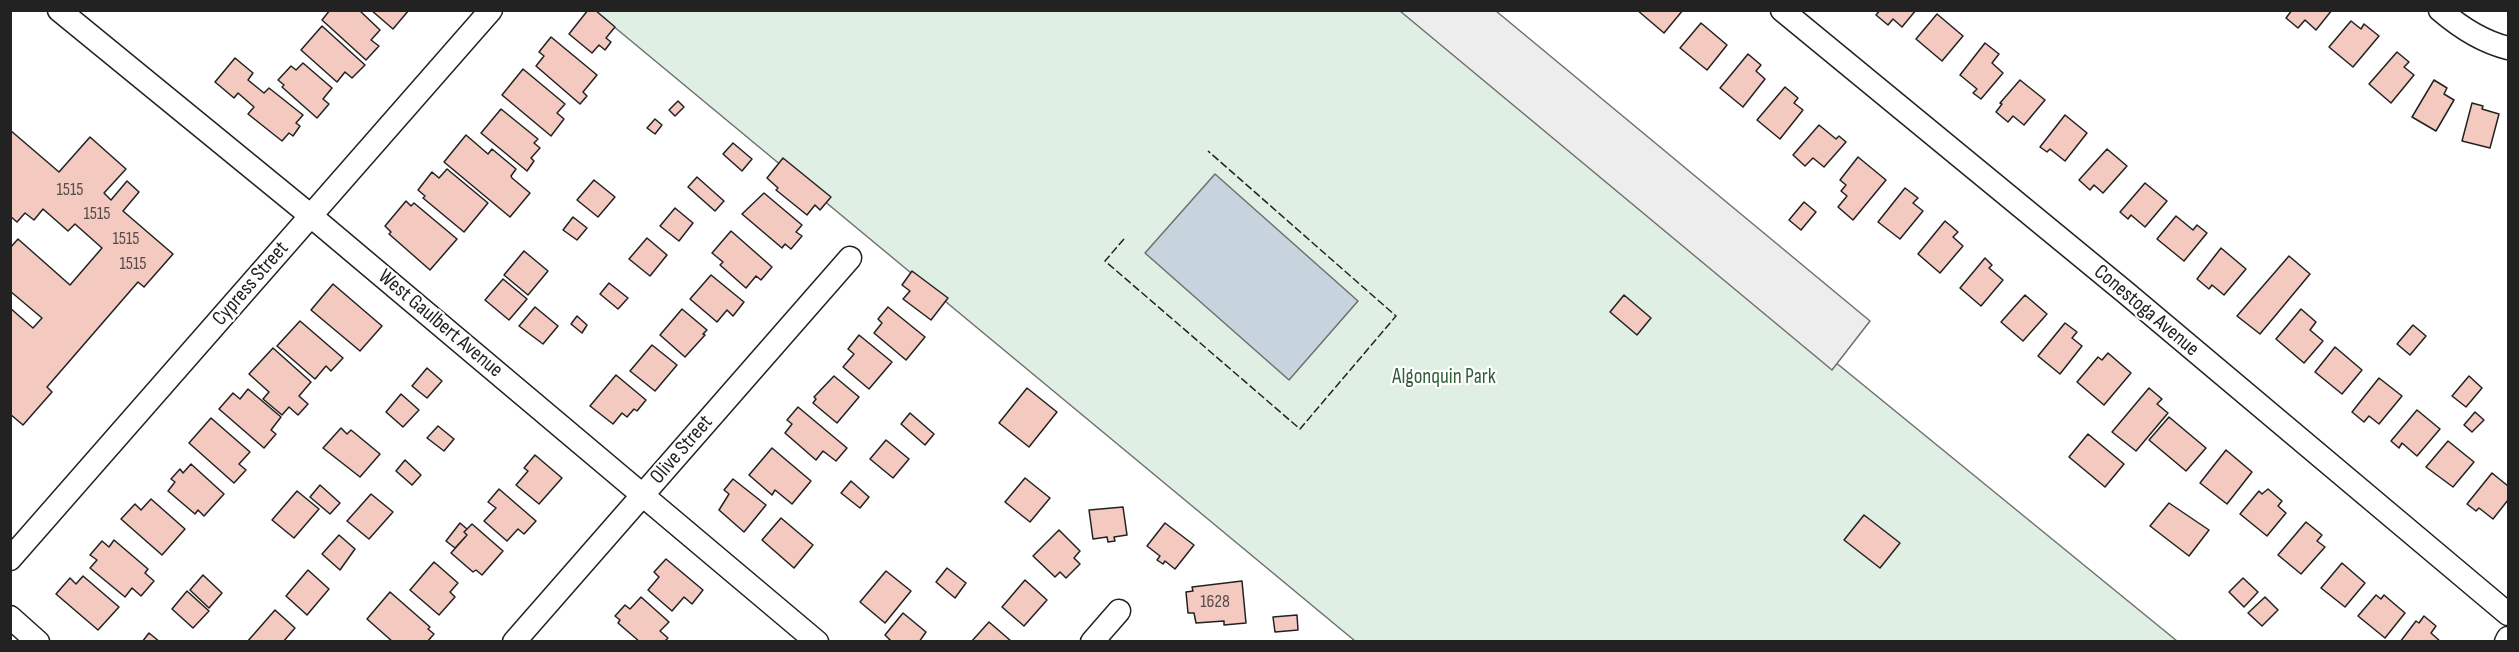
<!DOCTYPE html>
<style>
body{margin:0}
#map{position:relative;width:2519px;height:652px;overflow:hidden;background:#fff;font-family:"Sofia Sans Condensed",sans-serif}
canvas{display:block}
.frame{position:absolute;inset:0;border:12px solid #222;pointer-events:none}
</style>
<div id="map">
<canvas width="2519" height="652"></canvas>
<div class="frame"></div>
</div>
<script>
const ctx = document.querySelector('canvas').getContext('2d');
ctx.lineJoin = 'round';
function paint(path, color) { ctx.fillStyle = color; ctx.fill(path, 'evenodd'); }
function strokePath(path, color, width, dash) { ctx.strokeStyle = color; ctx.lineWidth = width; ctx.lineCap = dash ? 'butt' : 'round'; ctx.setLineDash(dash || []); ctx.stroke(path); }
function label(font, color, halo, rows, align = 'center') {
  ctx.font = font + ' "Sofia Sans Condensed",sans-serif'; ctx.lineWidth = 4.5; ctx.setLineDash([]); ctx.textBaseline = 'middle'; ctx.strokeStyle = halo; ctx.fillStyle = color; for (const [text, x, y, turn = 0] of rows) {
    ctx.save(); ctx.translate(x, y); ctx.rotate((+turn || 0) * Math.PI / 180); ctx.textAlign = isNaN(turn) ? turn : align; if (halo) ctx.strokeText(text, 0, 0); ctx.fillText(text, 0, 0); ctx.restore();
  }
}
const green = new Path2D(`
 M595,11H1405L2177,641H1355Z`);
paint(green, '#e0efe3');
strokePath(green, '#6f6f6f', 1.5);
const parking = new Path2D(`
 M1400,11H1496L1870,321L1832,370Z`);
paint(parking, '#ededed');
strokePath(parking, '#6f6f6f', 1.5);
const water = new Path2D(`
 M1215,174L1358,301L1289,380L1145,253Z`);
paint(water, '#c7d3dd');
strokePath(water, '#6f6f6f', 1.5);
const building = new Path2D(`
 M330,10H359L380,30L371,40L379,46L366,60L322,20Z
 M371,10H409L393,29Z
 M588,10H595L615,27L606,38L611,42L605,50L599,45L592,53L569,34Z
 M1637,10H1683L1664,33Z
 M1880,10H1916L1902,27L1893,19L1888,25L1876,15Z
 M2292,10H2332L2316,30L2305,20L2298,28L2286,18Z
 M1937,14L1963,36L1942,61L1916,39Z
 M2351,21L2361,29L2364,24L2379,36L2353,67L2329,47Z
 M1701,23L1727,45L1707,70L1680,48Z
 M322,26L365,65L352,78L345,72L337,82L301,50Z
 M551,37L597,75L583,92L587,96L580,104L536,66L544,56L539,52Z
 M1985,43L1999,54L1992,63L2003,73L1981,99L1973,93L1977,89L1960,75Z
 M2397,52L2409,62L2404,67L2414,75L2391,103L2369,84Z
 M1748,54L1761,65L1756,71L1765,79L1743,107L1720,88Z
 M235,58L253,73L248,80L264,93L269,88L303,115L296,123L300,126L293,136L289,133L282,141L248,114L254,107L238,93L234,98L215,82Z
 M303,63L332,88L323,99L329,104L317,118L282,87L284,85L278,80L291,66L296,70Z
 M523,69L565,104L557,113L564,119L551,136L502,95Z
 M2020,80L2045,100L2024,125L2013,116L2008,122L1996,112L2002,104L2000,103Z
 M2434,80L2447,88L2444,94L2454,100L2436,131L2412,117Z
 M1785,87L1798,98L1794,103L1803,110L1780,139L1757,120Z
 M678,101L684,107L675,116L669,110Z
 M2472,103L2483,106L2482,109L2499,114L2490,148L2462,141Z
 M501,109L538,139L534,143L540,148L531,158L534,161L527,171L481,133Z
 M2065,115L2087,133L2065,161L2050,149L2047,152L2040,147Z
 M655,119L662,125L655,134L647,128Z
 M1819,125L1836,139L1839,136L1846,142L1824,167L1813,158L1805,166L1793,155Z
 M10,130L59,172L90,137L126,169L104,193L111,200L127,181L139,192L123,211L173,254L144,287L138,282L47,387L52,392L23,425L10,414V308L33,328L42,318L10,291V248L18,239L70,285L102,248L75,224L68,231L43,209L34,220L25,213L17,222L10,216Z
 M466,135L488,154L492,149L516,169L511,176L512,178L530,193L510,217L444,162Z
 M733,143L752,159L742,171L723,154Z
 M2107,149L2127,166L2103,193L2094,185L2090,190L2079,180Z
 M1858,157L1886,180L1853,220L1838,207L1847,196L1841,191L1846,185L1840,180Z
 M783,158L831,197L820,210L815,205L807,215L776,190L778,188L767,178Z
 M447,169L488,203L464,232L423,198L425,196L418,190L432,172L439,178Z
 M697,177L724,201L715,211L688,187Z
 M594,180L615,197L598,217L577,200Z
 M2145,183L2167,201L2145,227L2131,215L2128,219L2120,212Z
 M1905,188L1918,198L1913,203L1923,211L1900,239L1878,222Z
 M764,193L802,225L796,232L802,236L791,249L785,244L782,248L742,214Z
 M406,201L411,206L414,203L457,239L430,270L389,234L391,232L385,226Z
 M1804,202L1816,212L1801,230L1789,220Z
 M675,208L693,223L679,241L660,226Z
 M2176,216L2193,230L2197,225L2207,233L2184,261L2157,239Z
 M573,217L587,228L577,240L563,230Z
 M1945,221L1958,232L1953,237L1963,246L1940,273L1918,254Z
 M731,231L772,267L761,280L756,276L746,288L720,265L723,262L712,253Z
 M647,238L667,255L650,276L629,259Z
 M2221,248L2246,269L2224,295L2212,285L2209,289L2197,279Z
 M524,251L548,271L528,295L504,275Z
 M2289,256L2310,274L2260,334L2237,316Z
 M1985,258L1992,265L1989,268L2003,280L1981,306L1960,288Z
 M912,271L948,298L931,320L903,299L910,291L902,285Z
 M711,275L744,302L733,316L727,310L717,322L690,299Z
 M503,279L527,299L509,320L485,300Z
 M609,283L628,298L618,309L600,294Z
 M333,284L382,326L360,351L311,310Z
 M1624,295L1651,318L1637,335L1610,312Z
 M2025,295L2047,314L2023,341L2001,322Z
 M535,307L558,326L543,344L519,326Z
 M888,307L925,337L906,360L874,333L882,323L878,319Z
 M682,309L707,330L703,334L705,335L685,357L660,335Z
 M2301,309L2316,322L2310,330L2323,341L2304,363L2276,339Z
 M577,316L587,325L582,333L571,324Z
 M300,321L343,358L331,371L326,366L315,379L277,346Z
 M2065,323L2077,332L2072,338L2082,346L2060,374L2038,356Z
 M2413,325L2426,336L2410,355L2397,344Z
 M859,335L892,362L869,389L843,367L854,354L848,349Z
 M652,345L677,365L655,391L630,371Z
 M2335,347L2362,370L2342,394L2315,372Z
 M273,348L311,382L299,396L308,404L298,415L289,407L282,415L263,399L269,392L249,374Z
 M2108,353L2131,373L2104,405L2077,382L2098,357L2102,360Z
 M427,368L442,381L427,398L412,386Z
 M616,375L646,400L637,411L634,409L627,417L622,413L613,424L590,406Z
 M834,376L859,397L837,423L813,403L816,399L814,397Z
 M2469,376L2482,388L2466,407L2452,396Z
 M2379,378L2402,396L2379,424L2369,416L2364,422L2352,412Z
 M1027,388L1057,412L1029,447L999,423Z
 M2149,388L2162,399L2157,404L2168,413L2136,451L2112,432Z
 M248,389L281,417L271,430L276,434L264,448L219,409L233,393L240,399Z
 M401,394L419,410L403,427L386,412Z
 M798,407L847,448L836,461L823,451L816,460L785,433L792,424L787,420Z
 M2417,410L2440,429L2417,456L2402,443L2399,448L2391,441Z
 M2475,412L2484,420L2472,432L2464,425Z
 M910,413L934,434L925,445L901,424Z
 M2169,417L2206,448L2186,471L2149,440Z
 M211,418L250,452L239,464L246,470L234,483L189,443Z
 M438,426L454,439L444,451L427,438Z
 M341,428L347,434L351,430L380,454L360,477L323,448Z
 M2088,434L2124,464L2105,487L2069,457Z
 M886,440L909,459L893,478L870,459Z
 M2448,441L2474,462L2453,487L2426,467Z
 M772,448L811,481L792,504L775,490L772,495L749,475Z
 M2226,450L2252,472L2227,504L2200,483Z
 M535,455L562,478L539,504L516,485L528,471L524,468Z
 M405,460L421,475L412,485L396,471Z
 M191,464L224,494L204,516L198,510L195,514L168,491L175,482L171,479L180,469L183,473Z
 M2492,473L2508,486V500L2493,519L2479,508L2476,511L2467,504Z
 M1025,478L1050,498L1030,522L1005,502Z
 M733,479L766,505L744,532L719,510L729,494L724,490Z
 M851,481L869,497L860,508L841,493Z
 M320,485L340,503L330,514L310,497Z
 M499,489L536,521L524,534L518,529L507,541L484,521L496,508L488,502Z
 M2268,489L2282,501L2278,506L2286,513L2267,536L2240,514L2259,491L2262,494Z
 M297,491L319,509L294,538L272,520Z
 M371,494L393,512L369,539L347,521Z
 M151,499L185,529L162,555L121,519L135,504L141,510Z
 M2169,503L2209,530L2189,556L2150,526Z
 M1123,507L1127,535L1114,537L1115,541L1108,542L1107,537L1093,539L1089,510Z
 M1864,515L1900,543L1880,568L1844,540Z
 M781,518L813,545L794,568L762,540Z
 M2306,522L2322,535L2317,541L2325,547L2301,574L2278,555Z
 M460,523L467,529L464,532L467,535L455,548L446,541Z
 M1165,523L1194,545L1175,569L1165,561L1163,564L1157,560L1160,556L1147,546Z
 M472,524L503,551L482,575L476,570L473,572L451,553L467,535L464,532Z
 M1059,530L1080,551L1074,558L1080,564L1066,578L1060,572L1055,577L1033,556Z
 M339,535L355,549L340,570L322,554Z
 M114,540L148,569L145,573L154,581L141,596L132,588L125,597L90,568L97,560L90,555L102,541L109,547Z
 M666,559L703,590L692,604L684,597L672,611L648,590L659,577L654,572Z
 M434,562L458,583L450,592L455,597L439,615L410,590Z
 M2342,563L2365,583L2345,607L2321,588Z
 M947,568L966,583L955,598L936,582Z
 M308,570L329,589L307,615L286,596Z
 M886,571L911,591L885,623L860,602Z
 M203,575L222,593L209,608L190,590Z
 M83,576L119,607L98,630L56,594L70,578L76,584Z
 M2243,578L2258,592L2244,607L2229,592Z
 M1025,580L1047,600L1024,626L1002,607Z
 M1242,581L1246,623L1224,625V621L1196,623L1194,613H1188L1186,592L1193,591L1192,587Z
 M187,591L209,611L193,628L172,609Z
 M390,592L430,627L428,629L434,634L427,642H393L367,619Z
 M2376,595L2381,599L2384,595L2405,613L2385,638L2358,616Z
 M641,597L669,622L660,631L668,638L664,642H640L618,623L620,620L615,616L625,605L630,609Z
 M2265,597L2278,610L2262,626L2248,613Z
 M275,610L295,628L283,642H247Z
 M903,613L926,632L919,642H892L885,635Z
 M1297,615L1298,630L1275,632L1273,617Z
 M2424,616L2436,626L2431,633L2441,642H2400L2416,621L2419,623Z
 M989,622L1011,641V642H971Z
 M149,633L160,642H142Z`);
paint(building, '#f3c9c0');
strokePath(building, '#222', 1.5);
const minor = new Path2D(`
 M59,10L311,216L817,642
 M1782,10L2125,292L2508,614
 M2440,10C2461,28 2483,42 2508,48
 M10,559L491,10
 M10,617L38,642
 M514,642L850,258
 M1092,642L1119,611
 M2506,642L2508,638`);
strokePath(minor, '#222', 25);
strokePath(minor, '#fff', 22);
strokePath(new Path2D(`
 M1124,239L1105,261L1300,429L1396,316L1208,151`), '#222', 1.5, [8, 3]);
label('18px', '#564c4a', null, [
 ["1515",70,190],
 ["1515",97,214],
 ["1515",126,239],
 ["1515",133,264],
 ["1628",1215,602]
]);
label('21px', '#222', '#fff', [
 ["Cypress Street",251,284,-49],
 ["Conestoga Avenue",2146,311,40],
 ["West Gaulbert Avenue",440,324,40],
 ["Olive Street",682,450,-49]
]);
label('21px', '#2f5e38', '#fff', [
 ["Algonquin Park",1444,378]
]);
</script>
